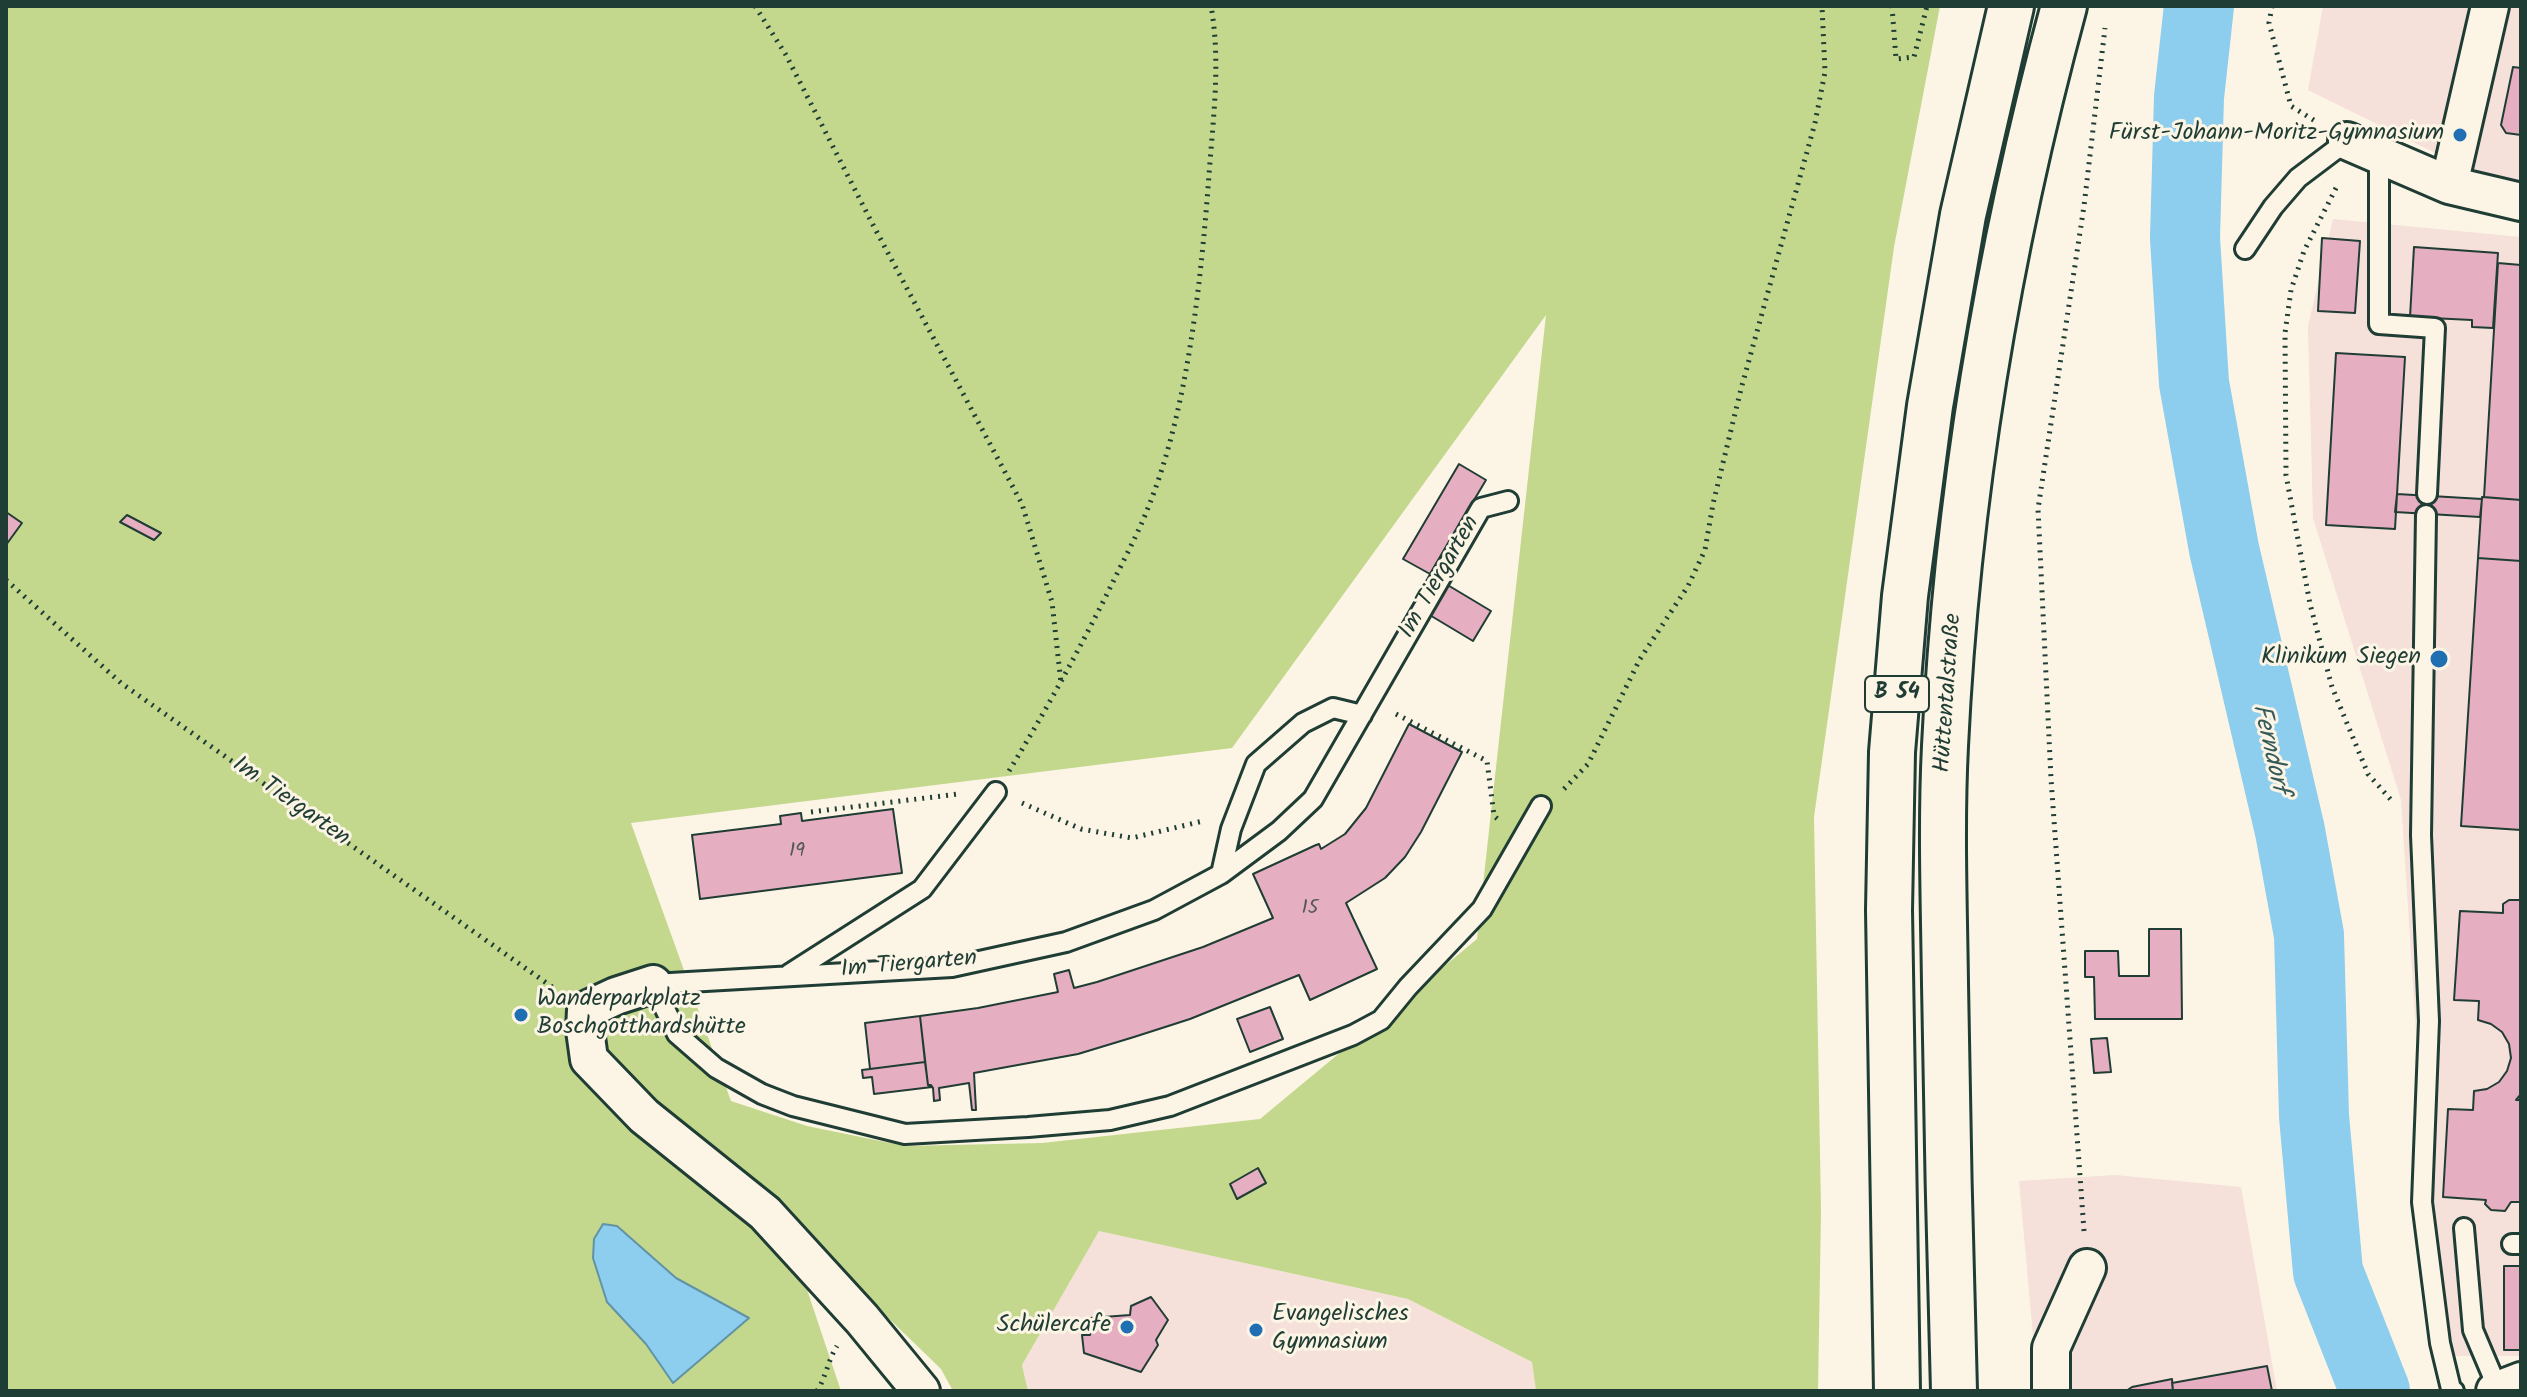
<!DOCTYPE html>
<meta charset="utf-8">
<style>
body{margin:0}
#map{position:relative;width:2527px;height:1397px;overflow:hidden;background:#fcf5e5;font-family:Kalam,sans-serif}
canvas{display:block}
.frame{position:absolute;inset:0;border:8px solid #1f3d34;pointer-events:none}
</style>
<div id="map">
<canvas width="2527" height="1397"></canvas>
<div class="frame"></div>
</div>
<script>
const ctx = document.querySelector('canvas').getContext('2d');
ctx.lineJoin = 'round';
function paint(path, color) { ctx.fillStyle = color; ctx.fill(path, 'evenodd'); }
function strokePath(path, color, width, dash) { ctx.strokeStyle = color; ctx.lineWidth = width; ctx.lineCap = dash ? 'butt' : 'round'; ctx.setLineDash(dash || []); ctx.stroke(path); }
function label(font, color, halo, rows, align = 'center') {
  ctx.font = font + ' Kalam,sans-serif'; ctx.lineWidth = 6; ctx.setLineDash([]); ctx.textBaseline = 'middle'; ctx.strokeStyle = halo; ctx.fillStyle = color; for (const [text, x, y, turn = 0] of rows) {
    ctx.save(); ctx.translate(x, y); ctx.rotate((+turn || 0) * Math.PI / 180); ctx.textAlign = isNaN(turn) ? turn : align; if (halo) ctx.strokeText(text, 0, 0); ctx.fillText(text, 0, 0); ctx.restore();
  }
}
paint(new Path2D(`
 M2323,6H2521V184L2490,180L2308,90Z
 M2333,219L2521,237V1356H2437L2401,800L2313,518L2308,326Z
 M2115,1175L2241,1187L2277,1391H2038L2019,1181Z
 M1099,1231L1408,1299L1532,1362L1536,1391H1028L1022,1365Z`), '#f5e0da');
paint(new Path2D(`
 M6,6H1940L1894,247L1814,817L1821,1210L1818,1391H1536L1532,1362L1408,1299L1099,1231L1022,1365L1028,1391H953L941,1369L782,1215L841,1391H6ZM1546,315L1477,939L1260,1119L1042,1143L905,1146L807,1126L731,1101L631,823L1232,748Z`), '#c3d88d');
const water = new Path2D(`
 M603,1224L617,1226L676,1278L749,1318L673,1383L646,1344L607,1302L593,1258L594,1239Z`);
paint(water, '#8dcdee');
strokePath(water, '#6193a4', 2);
strokePath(new Path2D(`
 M2199,6L2189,97L2185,238L2194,383L2224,549L2290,831L2309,935L2314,1116L2328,1272L2375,1391`), '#8dcdee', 70);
const building = new Path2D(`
 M2513,67L2521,68V135L2506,133L2501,125Z
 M2322,238L2360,241L2355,313L2318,311Z
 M2414,247L2498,253L2493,328L2472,327V320L2410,317Z
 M2498,263L2521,265V500L2484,497Z
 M2336,353L2405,357L2395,529L2326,525Z
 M1459,464L1486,480L1430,574L1403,559Z
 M2397,494L2482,499L2480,517L2395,512Z
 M2482,497L2521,500V561L2478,558Z
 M6,512L22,523L6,545Z
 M127,515L161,533L154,540L120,522Z
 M2478,558L2521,561V830L2461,826Z
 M1446,584L1491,611L1473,641L1428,614Z
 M1409,724L1462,752L1421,832L1405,857L1385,878L1346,903L1377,969L1310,1000L1299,975L1190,1019L1134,1037L1078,1054L974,1073L976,1110H972L969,1083L939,1088L940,1100L934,1101L933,1088L931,1085H928L920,1016L978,1008L1058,992L1054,974L1069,970L1074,988L1097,982L1203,947L1273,918L1253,874L1316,845L1319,844L1321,849L1345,834L1366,808Z
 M893,809L902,873L700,899L692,835L781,824L780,816L801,813L802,821Z
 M2509,900H2521V1094L2516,1100H2521V1202H2511L2505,1211L2491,1210L2485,1204L2486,1200L2443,1197L2448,1109L2473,1110L2474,1091L2487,1089L2499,1082L2507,1071L2511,1058L2509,1044L2502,1032L2491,1024L2478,1020L2479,1001L2454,1000L2460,911L2503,913V904Z
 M2149,929H2181L2182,1019H2095L2094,977H2085V951H2118L2119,976H2149Z
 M1270,1007L1283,1039L1250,1052L1237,1019Z
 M920,1016L925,1062L870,1069L865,1023Z
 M2107,1038L2111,1072L2094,1073L2091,1039Z
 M925,1062L928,1085L932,1087L874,1094L872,1077L863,1078L862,1070Z
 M1258,1168L1266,1183L1237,1199L1230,1184Z
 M2504,1266H2521V1350H2504Z
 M1151,1297L1168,1320L1156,1340L1158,1345L1141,1372L1084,1353L1082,1335H1090V1318L1130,1315L1131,1306Z
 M2267,1366L2272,1391H2173L2172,1383Z
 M2172,1379L2173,1391H2126L2132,1387Z`);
paint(building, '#e6aec1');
strokePath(building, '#1f3d34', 2);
const lane = new Path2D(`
 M2379,155V324L2435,328L2427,494
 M2245,249L2273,207L2298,178L2347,141
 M1508,501L1481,508L1313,799L1279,831L1221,874L1154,910L1066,942L952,967L653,984L677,1034L716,1068L762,1094L793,1106L905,1134L1028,1127L1110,1120L1170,1106L1353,1035L1381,1020L1408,987L1482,909L1541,806
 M2426,515L2421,835L2429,1021L2422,1202L2440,1343L2451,1389L2454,1391
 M1221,874L1231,829L1256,764L1303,723L1333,708L1362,715
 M789,974L922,889L996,792
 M2464,1228L2473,1330L2498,1389
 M2512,1244H2521`);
const street = new Path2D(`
 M2490,6L2449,185L2521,202
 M2347,141L2449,185
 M653,984L616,996L586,1010L585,1030L589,1059L644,1116L765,1213L862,1319L921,1391
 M2051,1391V1348L2087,1268
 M2495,1391L2521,1381`);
const highway = new Path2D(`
 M1897,1391L1889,910L1892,752L1905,596L1930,406L1963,215L2011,6
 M1954,1391C1950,1255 1947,1120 1945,984C1944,905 1941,825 1945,746C1957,497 1999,246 2064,6`);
strokePath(lane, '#1f3d34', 24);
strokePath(street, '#1f3d34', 42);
strokePath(highway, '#1f3d34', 50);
strokePath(new Path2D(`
 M755,6L786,55L872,223L1022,504L1052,602L1061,683
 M1892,6L1896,59L1914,57L1927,6
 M2272,6L2269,23L2291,106L2315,121
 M2336,188L2304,251L2291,290L2285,333L2286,475L2310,604L2332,687L2368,774L2393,802
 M6,580L121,683L555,989
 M1396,714L1487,761L1494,816L1500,821
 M1009,771C1045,712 1078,652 1109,590C1122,563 1137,536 1148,508C1188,409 1201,281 1209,175C1213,119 1221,62 1211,6
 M1564,789L1588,764L1640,659L1688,586L1705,550L1713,504L1741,389L1815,123L1825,72L1822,6
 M1022,803L1081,829L1132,838L1203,821
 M811,812L958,794
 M2084,1231L2051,779L2038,509L2084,206L2105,28
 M817,1391C826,1377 828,1360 837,1346`), '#1f3d34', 5, [2, 6]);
strokePath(lane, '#fcf5e5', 18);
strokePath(street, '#fcf5e5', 36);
strokePath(highway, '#fcf5e5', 44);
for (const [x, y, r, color] of [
 [2460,135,8,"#1f6fb2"],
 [2439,659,10,"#1f6fb2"],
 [521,1015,8,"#1f6fb2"],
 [1127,1327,8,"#1f6fb2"],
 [1256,1330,8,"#1f6fb2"]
]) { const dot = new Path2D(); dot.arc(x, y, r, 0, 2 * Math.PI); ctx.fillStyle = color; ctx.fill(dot); strokePath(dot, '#fcf5e5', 3); }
label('20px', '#515957', null, [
 ["19",797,853],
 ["15",1310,910]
]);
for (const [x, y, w] of [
 [1897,694,64]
]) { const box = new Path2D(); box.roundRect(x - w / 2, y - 18, w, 36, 6); ctx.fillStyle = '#fcf5e5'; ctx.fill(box); strokePath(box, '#1f3d34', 2); }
label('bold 22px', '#1f3d34', null, [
 ["B 54",1897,694]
]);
label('24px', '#1f3d34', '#fcf5e5', [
 ["Fürst-Johann-Moritz-Gymnasium",2444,135],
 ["Klinikum Siegen",2421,659],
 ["Wanderparkplatz",537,1001,"left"],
 ["Boschgotthardshütte",537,1029,"left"],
 ["Evangelisches",1272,1316,"left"],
 ["Gymnasium",1272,1344,"left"],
 ["Schülercafe",1111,1327]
], 'right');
label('24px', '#1f3d34', '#fcf5e5', [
 ["Im Tiergarten",1441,578,-60],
 ["Hüttentalstraße",1950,693,-86],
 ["Im Tiergarten",290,803,35],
 ["Im Tiergarten",909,966,-5]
]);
label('italic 26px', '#355a59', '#fcf5e5', [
 ["Ferndorf",2268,749,77]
]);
</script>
